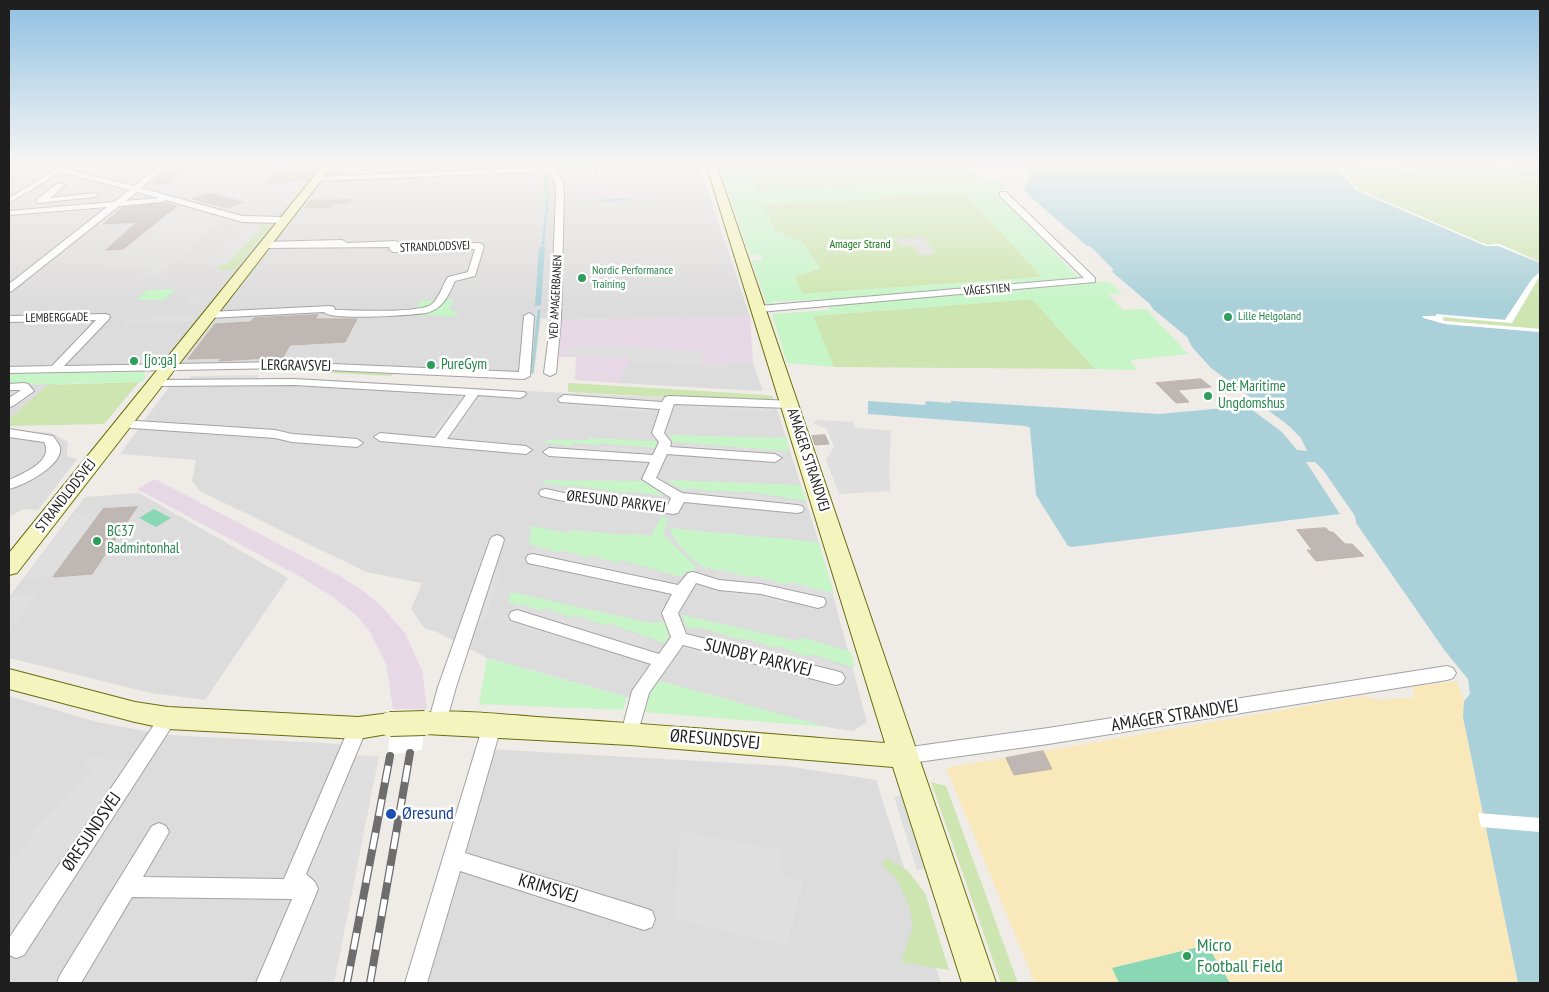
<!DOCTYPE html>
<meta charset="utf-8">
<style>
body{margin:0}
#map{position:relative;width:1549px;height:992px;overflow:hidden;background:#efebe6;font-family:"PT Sans Narrow",sans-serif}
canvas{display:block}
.frame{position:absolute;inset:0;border:10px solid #1f1f1f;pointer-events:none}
</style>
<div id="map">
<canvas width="1549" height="992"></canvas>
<div class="frame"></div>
</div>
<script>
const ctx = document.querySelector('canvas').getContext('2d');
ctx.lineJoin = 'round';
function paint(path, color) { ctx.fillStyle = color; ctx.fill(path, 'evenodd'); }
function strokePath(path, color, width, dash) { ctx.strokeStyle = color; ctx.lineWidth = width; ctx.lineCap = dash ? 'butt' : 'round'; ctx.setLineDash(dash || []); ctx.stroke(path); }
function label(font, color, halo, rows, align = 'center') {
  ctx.font = font + ' "PT Sans Narrow",sans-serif'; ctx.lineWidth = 5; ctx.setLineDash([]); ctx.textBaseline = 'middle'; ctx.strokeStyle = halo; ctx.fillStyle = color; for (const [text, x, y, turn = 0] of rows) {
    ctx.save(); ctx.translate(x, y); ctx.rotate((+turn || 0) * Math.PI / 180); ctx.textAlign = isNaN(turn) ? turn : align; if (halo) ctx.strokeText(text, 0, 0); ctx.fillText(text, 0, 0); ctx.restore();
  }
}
paint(new Path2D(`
 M9,164H540L565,181L567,199H659L661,190H616L620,180H601L600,166L699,164L750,317L561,320L541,318L534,374L328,363L9,369Z
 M630,361L728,366L729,362L753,363L763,391L619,383Z
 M294,378L525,391L775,403L819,543L867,722L853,731L627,697L487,658L437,632L424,628L411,609L422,583L366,572L200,491L192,481L196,460L120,454L174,380Z
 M62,380L9,425V381Z
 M9,429L52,433L68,442L67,456L77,459L38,510L24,509L9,517Z
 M139,493L288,578L205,700L151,693L9,658V597L85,497Z
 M9,696L97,722L167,735L341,744L339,755L296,897L260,983H9Z
 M488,749L787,766L876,780L941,983H413Z`), '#dddcdc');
paint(new Path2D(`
 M598,166L599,180H620L617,190H661L659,199H567L566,180L560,169Z
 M750,317L753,363L730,362L728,366L631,361L619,383L575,380L576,357H559L561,320Z
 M155,479L338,575L362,590L381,606L405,633L422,670L427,709H393L386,663L368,629L357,616L333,597L299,576L137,489Z`), '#e7d8e5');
paint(new Path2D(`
 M270,164H322L308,181L266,183L283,165Z
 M354,199L348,204H334L331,208H304L310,200Z`), '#c3c2b2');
paint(new Path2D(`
 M746,164H958L984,179L757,192Z
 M1333,164L1540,178V262L1500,244L1487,245L1359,190L1339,165Z
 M1405,164H1540V172Z
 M533,168H543L548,179L550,198H543L544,185Z
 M965,193L1042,277L802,294L795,277L820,268L802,242L775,231L763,205Z
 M267,224L270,226L234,270H220V265L226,264L262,227H256L258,225Z
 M1540,275V329L1444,321L1442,317L1512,323Z
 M1032,299L1095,369L834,367L812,316Z
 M265,367H318L394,372L391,376L297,371L262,372Z
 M139,382L104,424L9,426V419L48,385Z
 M568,383L766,395L772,396L775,403L568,392Z
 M931,782L946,786L1018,983H1001Z
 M887,858L908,871L925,893L949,970L901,962L913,927L909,906L898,881L881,864Z`), '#cde5b0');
paint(new Path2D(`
 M1457,681L1464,701L1463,717L1518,983H1035L946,768L1363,696L1379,700L1415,697L1412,687Z`), '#f9e9ba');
paint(new Path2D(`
 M718,164H746L757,191L996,179L1009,189L996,190L1076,275L1094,282L1108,281L1122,293L1108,294L1123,310L1146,309L1188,354L1130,360L1137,370L1095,369L1032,299L813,316L834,367L787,363L772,314L830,310L826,299L771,302L773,307H768L752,261L763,260L760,254L750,255ZM965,193L1042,277L803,294L795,277L820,268L802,242L775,231L764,205Z
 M176,289L164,300H137L147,290Z
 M453,299L450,310L458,312L457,315L450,317L430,315L413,316L420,301Z
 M143,372L146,377L142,382L9,385V374Z
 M669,435L787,438L789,451L673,442Z
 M589,438L655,441L658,443L656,448L600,443L599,445L572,443L570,446L545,443L547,440H588Z
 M543,480L642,481L666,496L627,491L626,493L571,485L569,487L543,483Z
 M666,480L800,485L807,501L744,491L742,493L717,490L716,492L688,488L686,491Z
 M661,517L668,518L664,532L665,536L696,567L693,572L686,571L681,577L621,560L619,563L592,556L589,558L560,553L529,544L531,526L568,533L571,530L629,535L630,533L651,536Z
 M670,528C720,534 769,536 819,543L834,594L789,582L787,585L753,576L751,578C736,574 717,572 702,566C693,561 670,538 670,528Z
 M511,592L651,623L665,621L669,637L664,643L608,623L606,626L575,615L572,618L545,608L542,611L521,604L519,606L508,602Z
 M682,615L797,641L800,637L851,652L855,668L811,654L809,657L777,646L775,648L743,638L741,640L699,627L696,629L686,626Z
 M487,658L627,697L623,710L479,704Z
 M657,680L827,727L643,712L650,688Z`), '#c7f5c8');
paint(new Path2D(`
 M154,509L171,518L156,527L139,518Z
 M1207,945L1230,983H1119L1112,968Z`), '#8ad7b6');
paint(new Path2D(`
 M177,206L226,220L221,222L157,277L143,278L152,267L103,268L132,245H129Z
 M243,227H263L226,265H203Z
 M924,237L935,254L920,255L913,245L901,246L896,239Z
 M196,294L213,295L205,305H181Z
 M153,316H196L189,322L123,324L127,320H148Z
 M579,345L657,348V350L705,351L701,365L630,361L631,358L596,356L597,353H594L592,356L564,355L566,347H578Z
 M259,375L253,382L185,384L191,376Z
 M564,393L658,398L653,412L557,406Z
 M460,395L483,397L454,437L430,435Z
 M688,404L774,409L773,412L687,407Z
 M818,420L854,422L853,427L891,431L889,474L891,491L839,494L826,460L834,447L827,429L813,423Z
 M690,444L736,449L737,447L787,452L784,464L668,454L671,448L688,450Z
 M571,445L599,448L600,446L639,449L633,462L547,455L552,446L570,447Z
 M547,484L652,497L649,502L661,505L657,512L537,498Z
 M703,491L714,493L715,491L743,495L744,493L807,503L802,516L742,507L741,509L682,502L700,497Z
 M99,513L51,577L24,579L74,514Z
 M537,546L559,553L562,550L588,558L591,555L619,564L621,561L661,573L657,579L670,583L664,592L616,578L586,573L583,576L523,561Z
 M723,570L751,578L753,575L787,585L789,582L831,593L822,611L789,602L787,604L757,596L755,599L693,585L700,574L714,578L719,571Z
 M500,572L485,621H477L492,573Z
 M38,594L9,633V601L14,595Z
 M520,604L542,612L545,609L572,619L574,616L606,628L608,625L648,639L643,647L657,651L648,663L603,647L601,649L572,638L569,641L540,631L538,633L504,620Z
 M719,636L741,643L744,640L775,651L777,648L809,659L811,656L854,671L844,691L809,679L807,682L774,670L772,672L739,661L737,663L705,652L703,655L679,647L687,637L712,646Z
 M91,755L109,759L133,760L9,947V861L34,836L29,834L94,767L82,764Z
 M339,755L379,756L334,983H260L296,897Z
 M902,795L926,868L917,870L894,797Z
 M680,831L783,850L780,861L783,876L803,881L787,946L674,919Z`), '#dfdfdf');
paint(new Path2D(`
 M1027,164H1330L1337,166L1356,190L1486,246H1499L1540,263V272L1532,279L1505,320L1422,316L1424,318L1445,324L1540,332V983H1518L1463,717L1464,701L1470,694L1468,679L1445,651L1356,523L1355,516L1323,470L1315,462H1306L1340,514L1072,547L1068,546L1036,495L1030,428L1026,426L868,414V401L925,405L926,401L951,403V401L1159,414L1247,406L1282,432L1297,450L1307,451L1301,438L1288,425L1211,368L1192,347L1187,337L1153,309L1150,304L1111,271L1114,270L1090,246H1087L1025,192L1024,190L1029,176Z
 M1342,164H1405L1540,172V177Z
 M542,246L545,247L541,305L535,306L539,248Z`), '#aad1d9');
paint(new Path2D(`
 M1330,164L1339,165L1359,190L1487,245L1500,244L1540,263L1499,246H1486L1356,190L1337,166Z
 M1540,272V275L1512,323L1442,317L1444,321L1540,329V332L1445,324L1424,318L1422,316H1436V314L1505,320L1532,279Z
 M391,710H426L422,750L388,755Z
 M1478,813L1540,818V832L1481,827Z`), '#fff');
strokePath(new Path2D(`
 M535,164L537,165
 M1493,164L1540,167
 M539,168L546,180L547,197
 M547,200V211
 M601,201L629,199
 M543,244L546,214`), '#aad1d9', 2.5);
strokePath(new Path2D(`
 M532,372L539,311`), '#aad1d9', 3);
const building = new Path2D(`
 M175,164H190L166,184H151Z
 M209,193L243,202L227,208L193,199Z
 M165,203L177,206L123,249L106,250L137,222L103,224L122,208Z
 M318,315L315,319H357L345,342L290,345L283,357L219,361L221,358L188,359L215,324L250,322L254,318Z
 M1201,379L1211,387L1178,390L1189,402L1176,403L1156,383Z
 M825,435L829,444L815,445L812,436Z
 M137,507L92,574L53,577L103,509Z
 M1326,528L1330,532H1333L1345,544H1352L1364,556L1316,561L1307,550H1312L1297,530Z
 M1043,751L1052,769L1014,775L1006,758Z`);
paint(building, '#bfb7b3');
strokePath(building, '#bfb2a9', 1);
const street = new Path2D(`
 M65,164L72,165L66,169L134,186L163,164H170L141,188L242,216L283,217L287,220L283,223L242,222L166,200L162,202L119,206L12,291L9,292V284L107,207L9,215V211L114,202L130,190L61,172L9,203V198ZM137,192L159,198L126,201Z
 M525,164H531L534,172L317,181L313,179L317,177L526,168Z
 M544,164H625L621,166L555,169L563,181L564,193L561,319L556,373L550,376L544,373L551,319L556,193L555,181Z
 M58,183L65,185L50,198L94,193L98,195L94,197L37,203V199Z
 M1000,192H1006L1095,278V282L759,312L754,309L759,306L1084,278L1000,196Z
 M342,240L347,243L396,241L400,244L399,246L480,243L484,246L475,276L455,281C448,296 443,309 426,313C412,315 330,321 324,312L209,318L204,315L209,312L330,306L334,307L335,310C353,310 420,314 432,304C440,297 442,286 448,277L468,272L475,249L393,252L389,249L390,247L264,248L260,245L264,242Z
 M529,313L534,316L530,376L524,379L285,368L9,373V367L52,366L96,320L9,322V316L105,314L109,315L110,317L109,319L64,366L285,362L519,372L524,316Z
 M294,379L524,392L526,394L524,396L520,398L478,395L447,439L526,446L532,450L526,454L380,441L374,437L380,433L435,438L466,395L294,385L155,386L149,383L155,380Z
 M24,383L28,384L34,391L13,406L9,407V398L21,390H9V384Z
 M564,395L662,402L665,397L669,396L794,401L796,404L790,408L674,404L664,433L671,442L670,447L775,454L782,458L775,462L667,454L656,478L682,493L797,505L802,506L804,509L802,512L797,513L684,502L678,513L673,514L576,499L564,501L541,496L539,493L541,490L546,489L564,493L576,491L668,505L671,498L642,479L650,462L549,456L543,452L549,448L653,455L659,442L652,433L660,409L560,402L558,399Z
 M122,420L275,430L292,434L357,439L363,443L357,447L292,442L275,438L118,427L116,424L118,421Z
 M9,429L53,436C55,439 59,444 60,447C64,465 23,486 9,489V480C22,474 55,461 44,442L9,437Z
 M497,535L502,537L504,540L456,687L446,723L443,728L437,730L431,728L428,723L438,687L490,540L492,537Z
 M533,554L678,585L688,573L693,572L719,580L761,584L824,598L826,602L824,606L818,608L761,594L719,590L696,583L678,613L686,634L836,671L842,673L845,678L842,683L836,685L683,645L649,693L636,739L630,742L624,739L621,734L632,691L651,664L511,620L509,616L511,612L517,610L659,654L671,637L662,613L672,594L528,563L526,559L528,555Z
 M1447,666L1453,668L1456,673L1453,678L1447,680L1048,744L903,764L896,762L894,756L896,750L903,748L1048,728Z
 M168,711L174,713L177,718L174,723L24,955L16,958L9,955V938L162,713Z
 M494,719L500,721L503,726L499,734L465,853L644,908L652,911L655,919L652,927L644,930L460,871L427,983H405L481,732L488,721Z
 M358,721L364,723L367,728L306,874L315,882L318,889L279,983H256L292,899L132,897L81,983H57L60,975L152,826L159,823L166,826L169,832L143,877L284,879L349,728L352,723Z`);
const secondary = new Path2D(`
 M324,164H334L17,573L9,575V553Z
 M706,164H716L996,983H962L893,767L630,745L425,734L416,731L412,723L416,715C442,707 507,715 537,717C653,724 769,734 885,743Z
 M9,669L135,702L168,707L358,717L390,713L399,716L403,724L399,732L358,739L168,729L135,722L9,689Z`);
strokePath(street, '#a3a3a3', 2);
strokePath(secondary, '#686e0e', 2);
paint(street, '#fff');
paint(secondary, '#f4f4be');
const rail = new Path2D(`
 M347,983L390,756
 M370,983L410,753`);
strokePath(rail, '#6d6d6d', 8);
strokePath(rail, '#fff', 5.5, [17]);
const secondaryBridge = new Path2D(`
 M390,724L425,723`);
strokePath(secondaryBridge, '#686e0e', 26, []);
strokePath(secondaryBridge, '#f4f4be', 24);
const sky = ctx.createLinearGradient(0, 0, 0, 303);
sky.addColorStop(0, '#8fc0e2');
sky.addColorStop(0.54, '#f8f6f4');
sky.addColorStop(1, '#f8f6f400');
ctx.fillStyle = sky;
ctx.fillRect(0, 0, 1549, 303);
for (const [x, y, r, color] of [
 [582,278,5,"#2e9e5b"],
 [1228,317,5,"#2e9e5b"],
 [134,361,5,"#2e9e5b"],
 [431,365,5,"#2e9e5b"],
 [1208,396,5,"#2e9e5b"],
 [97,541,5,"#2e9e5b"],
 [391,814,6,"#1a4fb4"],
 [1187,956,5,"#2e9e5b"]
]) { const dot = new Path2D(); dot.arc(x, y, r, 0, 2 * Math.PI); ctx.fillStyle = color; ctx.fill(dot); strokePath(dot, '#fff', 2); }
label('12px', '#157518', '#fff', [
 ["Amager Strand",860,245]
]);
label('12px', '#1f1f1f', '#fff', [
 ["STRANDLODSVEJ",435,247,-2],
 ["VÅGESTIEN",987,290,-5],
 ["VED AMAGERBANEN",556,297,-87],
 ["LEMBERGGADE",57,318,-1]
]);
label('12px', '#27864d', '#fff', [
 ["Nordic Performance",592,271],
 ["Training",592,285],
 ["Lille Helgoland",1238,317]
], 'left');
label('15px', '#27864d', '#fff', [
 ["[jo:ga]",144,361],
 ["PureGym",441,365],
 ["Det Maritime",1218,387],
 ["Ungdomshus",1218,404],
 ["BC37",107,532],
 ["Badmintonhal",107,549]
], 'left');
label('15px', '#1f1f1f', '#fff', [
 ["LERGRAVSVEJ",296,366,1],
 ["AMAGER STRANDVEJ",808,460,72],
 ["STRANDLODSVEJ",66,496,-52],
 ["ØRESUND PARKVEJ",616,502,7]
]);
label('18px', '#1f1f1f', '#fff', [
 ["SUNDBY PARKVEJ",758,658,14],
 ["AMAGER STRANDVEJ",1175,716,-9],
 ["ØRESUNDSVEJ",715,740,5],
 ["ØRESUNDSVEJ",92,832,-56],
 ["KRIMSVEJ",548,889,17]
]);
label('18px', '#164399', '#fff', [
 ["Øresund",402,814]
], 'left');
label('18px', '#27864d', '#fff', [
 ["Micro",1197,946],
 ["Football Field",1197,967]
], 'left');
</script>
